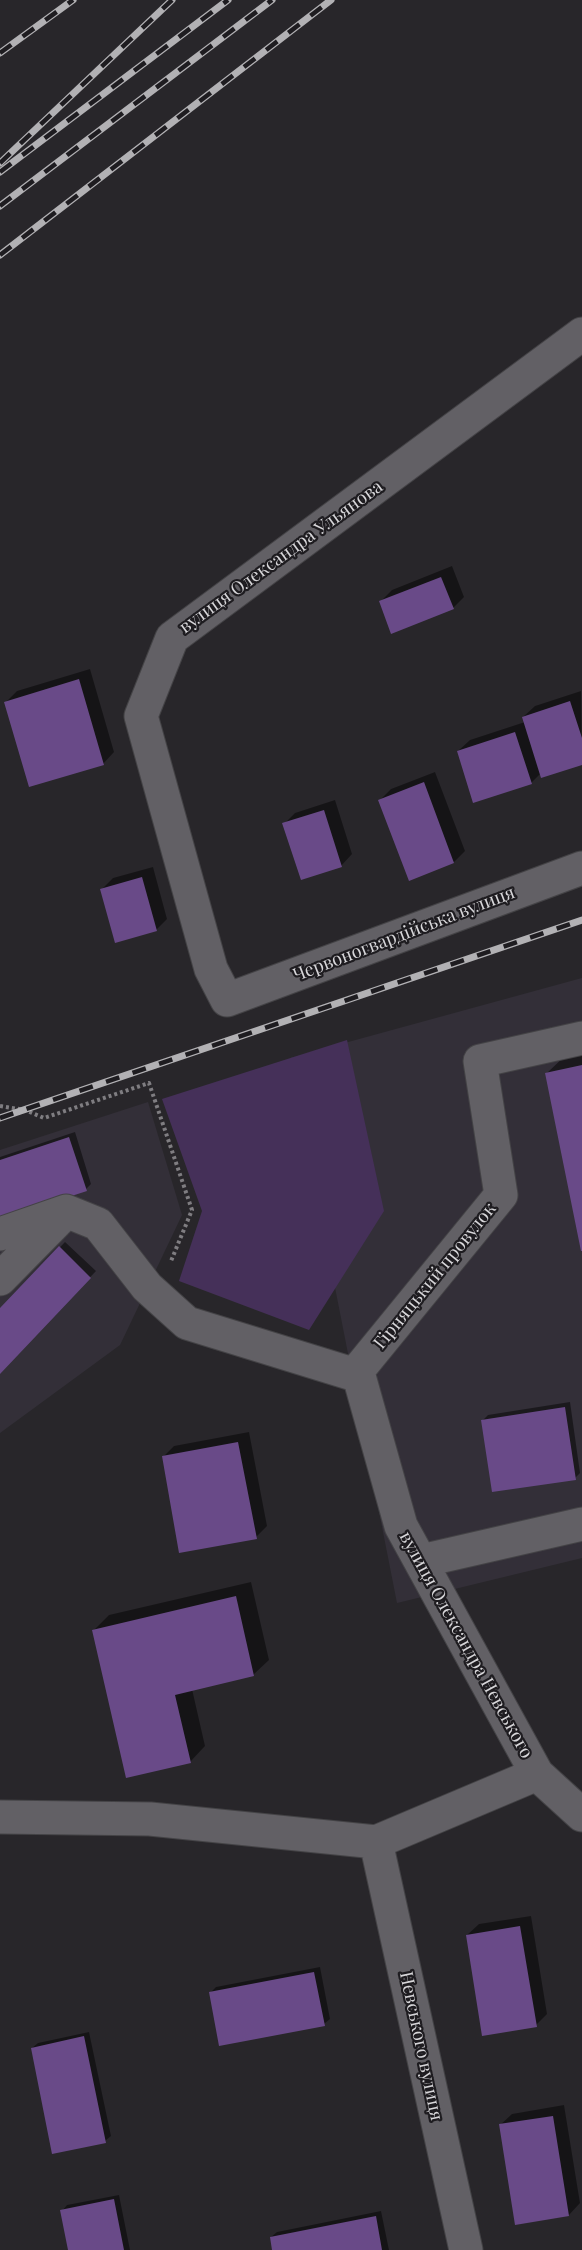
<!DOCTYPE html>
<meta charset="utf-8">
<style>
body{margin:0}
canvas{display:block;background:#28262a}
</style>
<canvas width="582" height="2250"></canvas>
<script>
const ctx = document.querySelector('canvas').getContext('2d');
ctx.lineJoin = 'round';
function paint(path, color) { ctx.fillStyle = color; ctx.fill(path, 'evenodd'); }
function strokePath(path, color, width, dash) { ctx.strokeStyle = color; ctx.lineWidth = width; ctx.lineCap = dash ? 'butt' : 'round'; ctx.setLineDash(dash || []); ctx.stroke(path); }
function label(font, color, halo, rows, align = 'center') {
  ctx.font = font + ' "Playfair Display",serif'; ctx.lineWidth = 4.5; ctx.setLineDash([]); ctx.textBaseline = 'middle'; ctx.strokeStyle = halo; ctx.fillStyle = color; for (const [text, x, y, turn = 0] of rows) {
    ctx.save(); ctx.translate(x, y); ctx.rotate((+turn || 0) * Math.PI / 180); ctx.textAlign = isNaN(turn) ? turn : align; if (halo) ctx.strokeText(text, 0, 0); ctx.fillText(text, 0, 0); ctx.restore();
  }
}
paint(new Path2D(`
 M582,978V1558L397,1603L290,1058Z
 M148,1102L182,1215L120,1345L0,1433V1150Z`), '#332f38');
paint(new Path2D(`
 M347,1040L384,1211L309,1330L179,1281L202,1211L162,1099Z`), '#453059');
paint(new Path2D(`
 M452,566L464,597L453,608L381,601L392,590Z
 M90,669L114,752L103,764L6,702L17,691Z
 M581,691L582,763L541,773L531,783L458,751L470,740L525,722L523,717L535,706Z
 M435,772L465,851L454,862L380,800L391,789Z
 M335,800L352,854L341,866L284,824L295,813Z
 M153,867L167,919L156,930L102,889L113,878Z
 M582,1050V1248L547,1073L568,1053Z
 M75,1132L91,1184L86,1189L0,1218V1157Z
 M65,1242L96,1271L0,1372V1310Z
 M570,1402L580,1473L575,1478L483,1420L488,1415Z
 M249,1432L267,1526L256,1537L163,1457L174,1446Z
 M251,1582L269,1660L253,1675L192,1689L205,1746L190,1762L94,1630L109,1615Z
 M531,1916L547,2014L536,2025L467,1935L479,1924Z
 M320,1967L330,2019L324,2024L210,1993L216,1987Z
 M89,2032L111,2136L105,2141L32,2048L38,2043Z
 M564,2105L580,2203L569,2215L500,2125L512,2114Z
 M119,2195L130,2250H70L62,2211L67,2205Z
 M381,2211L389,2250H274L271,2237L277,2232Z`), '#0007');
paint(new Path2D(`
 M441,577L454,609L391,634L379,601Z
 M79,679L104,765L29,787L4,702Z
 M570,701L582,738V765L541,778L522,717Z
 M515,732L532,784L473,803L457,751Z
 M424,782L454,863L409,881L378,800Z
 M324,810L342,867L301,880L282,823Z
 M142,877L157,931L115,943L100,889Z
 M582,1065V1251H581L545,1073Z
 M69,1137L87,1191L0,1219V1160Z
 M59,1246L91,1278L0,1374V1308Z
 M565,1407L576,1480L492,1492L481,1420Z
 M238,1442L257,1539L179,1553L162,1456Z
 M236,1596L254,1676L175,1695L191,1763L126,1778L92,1630Z
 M520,1926L537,2027L482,2036L466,1935Z
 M314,1972L325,2026L219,2046L209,1992Z
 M84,2036L106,2143L52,2154L31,2048Z
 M553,2116L569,2216L515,2225L499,2124Z
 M114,2199L124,2250H68L60,2210Z
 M376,2216L382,2250H272L270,2237Z`), '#694a88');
const minor = new Path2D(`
 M582,334L172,638L141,716L211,969L227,1000L582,868
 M0,1234L66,1211L98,1224L147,1287L187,1323L359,1376L401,1526L537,1774L582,1815
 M0,1279L61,1217
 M354,1375L501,1195L480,1061L582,1038
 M421,1561L582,1524
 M0,1817L150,1819L376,1842L537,1774
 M376,1842L466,2250`);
strokePath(minor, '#444346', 35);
strokePath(new Path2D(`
 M0,1106L25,1110L44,1118L149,1083L192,1210L171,1261`), '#7f7d81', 4, [3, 3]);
strokePath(minor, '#626065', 33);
const rail = new Path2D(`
 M0,53L73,0
 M0,163L172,0
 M0,172L228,0
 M0,206L272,0
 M0,255L331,0
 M0,1118L582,920`);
strokePath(rail, '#b2b1b4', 7);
strokePath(rail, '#1e1c20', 4.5, [14]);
label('18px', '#d7d6d9', '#1e1c20', [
 ["вулиця Олександра Ульянова",281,557,-36],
 ["Червоногвардійська вулиця",404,934,-21],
 ["Гірняцький провулок",435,1276,-51],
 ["вулиця Олександра Невського",466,1645,61],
 ["Невського вулиця",421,2046,78]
]);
</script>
